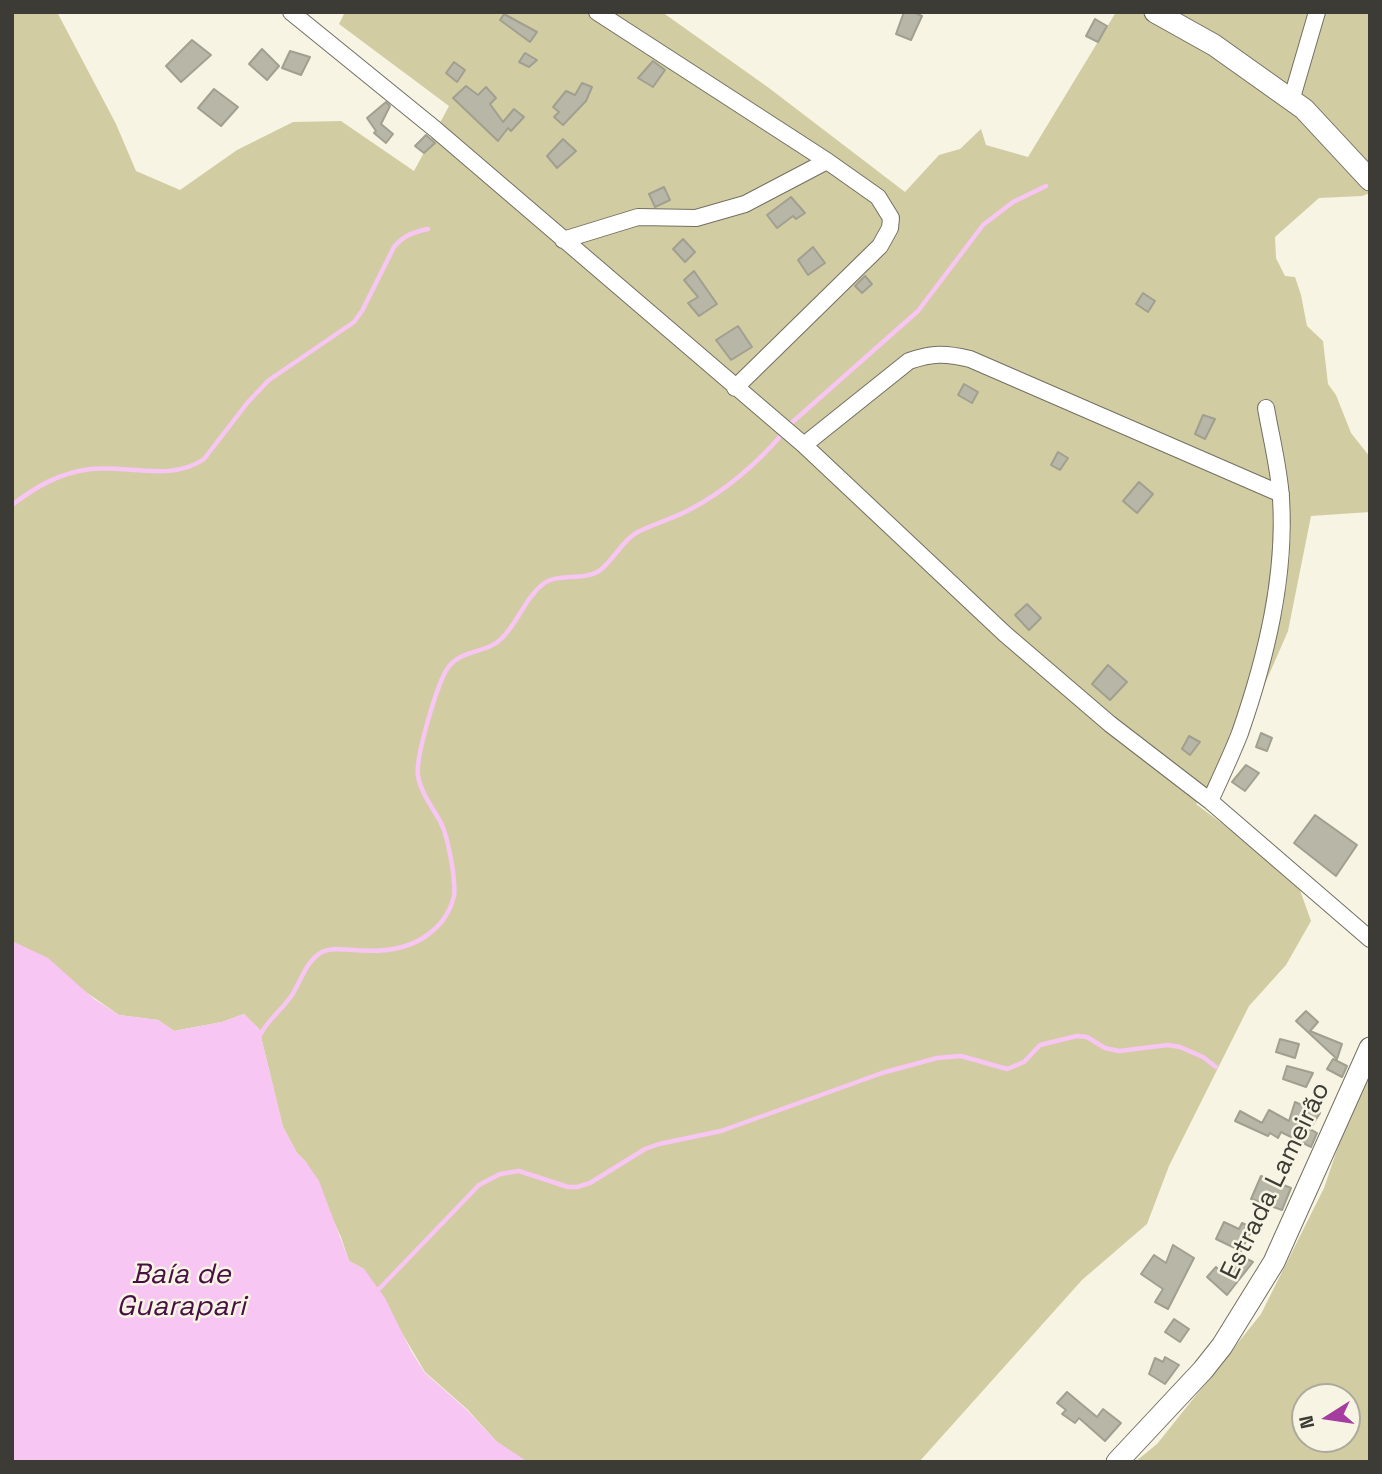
<!DOCTYPE html>
<meta charset="utf-8">
<style>
body{margin:0}
#map{position:relative;width:1382px;height:1474px;overflow:hidden;background:#f7f4e3;font-family:"Space Grotesk",sans-serif}
canvas{display:block}
.frame{position:absolute;inset:0;border:14px solid #3c3b35;pointer-events:none}
.north{position:absolute;left:1291px;top:1383px;width:70px;height:70px;box-sizing:border-box;background:#f7f4e3;border:2px solid #acaa9d;border-radius:50%;rotate:258deg;font-size:19px;font-weight:700;line-height:28px;text-align:center;color:#3c3b35}
.north::after{content:'';display:block;margin:auto;width:24px;height:32px;background:#a53da0;clip-path:polygon(50% 0,100% 100%,50% 72%,0 100%)}
</style>
<div id="map">
<canvas width="1382" height="1474"></canvas>
<div class="frame"></div>
<div class="north">N</div>
</div>
<script>
const ctx = document.querySelector('canvas').getContext('2d');
ctx.lineJoin = 'round';
function paint(path, color) { ctx.fillStyle = color; ctx.fill(path, 'evenodd'); }
function strokePath(path, color, width, dash) { ctx.strokeStyle = color; ctx.lineWidth = width; ctx.lineCap = dash ? 'butt' : 'round'; ctx.setLineDash(dash || []); ctx.stroke(path); }
function label(font, color, halo, rows, align = 'center') {
  ctx.font = font + ' "Space Grotesk",sans-serif'; ctx.lineWidth = 5; ctx.setLineDash([]); ctx.textBaseline = 'middle'; ctx.strokeStyle = halo; ctx.fillStyle = color; for (const [text, x, y, turn = 0] of rows) {
    ctx.save(); ctx.translate(x, y); ctx.rotate((+turn || 0) * Math.PI / 180); ctx.textAlign = isNaN(turn) ? turn : align; if (halo) ctx.strokeText(text, 0, 0); ctx.fillText(text, 0, 0); ctx.restore();
  }
}
paint(new Path2D(`
 M12,12H57L116,124L136,171L180,190L237,150L293,122L341,121L414,171L449,106L339,24L345,12H662L769,88L905,192L939,155L960,149L981,129L986,145L1028,157L1116,12H1370V193L1362,196L1319,198L1275,237L1276,258L1285,276L1295,277L1301,295L1307,326L1323,341L1328,384L1336,395L1351,433L1370,457V512L1311,516L1288,631L1244,732L1217,782L1196,804L1296,879L1311,921L1286,965L1249,1006L1169,1166L1147,1224L1082,1280L919,1462L524,1461L496,1441L467,1409L425,1372L364,1269L349,1261L341,1237L306,1162L297,1153L283,1127L259,1029L244,1014L222,1022L174,1031L158,1020L119,1015L12,941Z
 M1370,1053V1462H1135L1157,1444L1261,1314L1324,1188ZM1305,1397H1347V1439H1305Z`), '#d2cca3');
paint(new Path2D(`
 M12,941L48,958L94,999L119,1015L158,1020L174,1031L222,1022L244,1014L259,1029L283,1127L297,1153L306,1162L319,1181L349,1261L364,1269L385,1298L411,1351L425,1373L467,1410L496,1441L528,1462H12Z`), '#f7c6f2');
strokePath(new Path2D(`
 M788,426L918,311L983,225L1013,202L1046,186
 M12,505C37,486 59,473 91,469C128,465 171,482 204,459L248,402L269,380L354,322L362,311L394,247C404,235 414,232 428,229
 M259,1037C267,1020 282,1010 292,995C301,981 306,961 322,952C331,947 343,950 353,950C387,953 420,949 443,920C448,913 452,904 454,896C456,880 448,837 441,823C433,808 421,793 418,776C415,758 437,685 447,669C460,649 486,654 501,639C518,623 525,598 543,584C557,573 583,581 599,571C613,561 621,542 636,533C653,524 672,519 689,510C724,492 758,463 783,433
 M373,1291L379,1289L479,1185L500,1174L519,1171L568,1187H577L590,1183L645,1149L659,1144L721,1131L882,1073L937,1058L961,1056L1007,1069L1024,1062L1040,1045L1077,1036L1087,1037L1105,1048L1119,1051L1168,1045L1180,1047L1203,1057L1216,1067`), '#f7c6f2', 4.5);
const building = new Path2D(`
 M904,12H913L922,16L911,40L896,34Z
 M504,14L537,32L530,42L500,20Z
 M1095,19L1107,26L1098,42L1086,36Z
 M192,40L211,55L181,82L166,66Z
 M262,49L279,66L267,80L249,64Z
 M290,51L310,57L301,75L282,68Z
 M525,53L537,60L529,67L519,62Z
 M653,61L665,70L653,87L638,78Z
 M454,62L465,70L457,82L446,73Z
 M582,83L592,87L586,101L563,125L554,117L559,112L553,107L566,91L575,95Z
 M466,86L478,95L486,87L496,98L490,104L503,122L514,109L524,117L511,131L508,128L498,141L453,98Z
 M214,89L238,107L221,126L198,108Z
 M386,102L390,106L381,124L393,134L386,143L374,133L376,131L367,118Z
 M426,135L435,143L424,153L415,146Z
 M563,139L576,151L557,168L547,156Z
 M664,187L670,200L655,207L649,194Z
 M791,197L805,213L796,219L793,216L777,228L767,215Z
 M683,239L695,252L685,262L673,249Z
 M813,247L825,263L808,275L798,260Z
 M694,271L717,304L699,316L688,303L698,297L684,280Z
 M865,276L872,284L862,293L855,286Z
 M1143,293L1155,301L1148,312L1136,304Z
 M738,326L752,347L731,360L716,340Z
 M964,384L978,392L972,403L958,395Z
 M1203,415L1215,419L1205,439L1195,434Z
 M1058,452L1068,458L1060,470L1051,465Z
 M1139,482L1153,494L1137,513L1123,501Z
 M1027,604L1041,618L1029,630L1015,615Z
 M1108,665L1127,682L1110,700L1092,684Z
 M1261,733L1272,738L1267,751L1256,747Z
 M1189,736L1200,742L1190,755L1182,749Z
 M1246,765L1259,773L1245,791L1232,782Z
 M1315,815L1357,845L1336,876L1294,843Z
 M1306,1011L1318,1022L1310,1031L1342,1044L1337,1059L1296,1021Z
 M1280,1039L1299,1044L1295,1058L1276,1052Z
 M1333,1059L1347,1066L1342,1077L1327,1069Z
 M1287,1066L1313,1073L1306,1087L1283,1079Z
 M1295,1102L1320,1113L1310,1129L1317,1133L1311,1147L1281,1132L1278,1138L1270,1133L1268,1136L1235,1121L1240,1111L1262,1123L1269,1110L1289,1121Z
 M1261,1176L1291,1188L1282,1210L1251,1199Z
 M1224,1222L1239,1229L1242,1223L1253,1228L1241,1251L1216,1239Z
 M1173,1245L1194,1258L1168,1309L1155,1302L1163,1289L1141,1274L1154,1255L1166,1263Z
 M1239,1255L1253,1262L1227,1295L1207,1277L1216,1267L1224,1274Z
 M1174,1319L1189,1329L1180,1342L1165,1332Z
 M1165,1357L1179,1365L1165,1384L1149,1374L1155,1358L1163,1362Z
 M1067,1392L1097,1417L1103,1409L1121,1423L1105,1441L1079,1418L1075,1423L1062,1414L1066,1410L1057,1403Z`);
paint(building, '#b8b6a6');
strokePath(building, '#a19f8f', 2);
const minor = new Path2D(`
 M291,12L435,129L804,445L1005,634L1110,724L1210,801L1370,939
 M597,12L827,161L878,197L891,218L890,228L880,246L735,388
 M1291,101L1317,12
 M563,240L638,217L696,218L745,204L827,161
 M804,445L909,361C933,353 945,353 970,359L1281,494
 M1210,801C1220,779 1231,756 1240,733C1266,658 1286,577 1281,498C1279,468 1271,437 1266,408`);
const tertiary = new Path2D(`
 M1155,12L1214,45L1304,109L1370,180
 M1117,1462L1203,1370L1222,1346L1274,1262L1370,1048`);
strokePath(minor, '#727061', 18);
strokePath(tertiary, '#727061', 23);
strokePath(minor, '#fff', 16);
strokePath(tertiary, '#fff', 21);
label('26px', '#3c3b35', '#f7f4e3', [
 ["Estrada Lameirão",1276,1181,-64]
]);
label('italic 28px', '#480f45', '#f7f4e3', [
 ["Baía de",181,1275],
 ["Guarapari",181,1307]
]);
</script>
